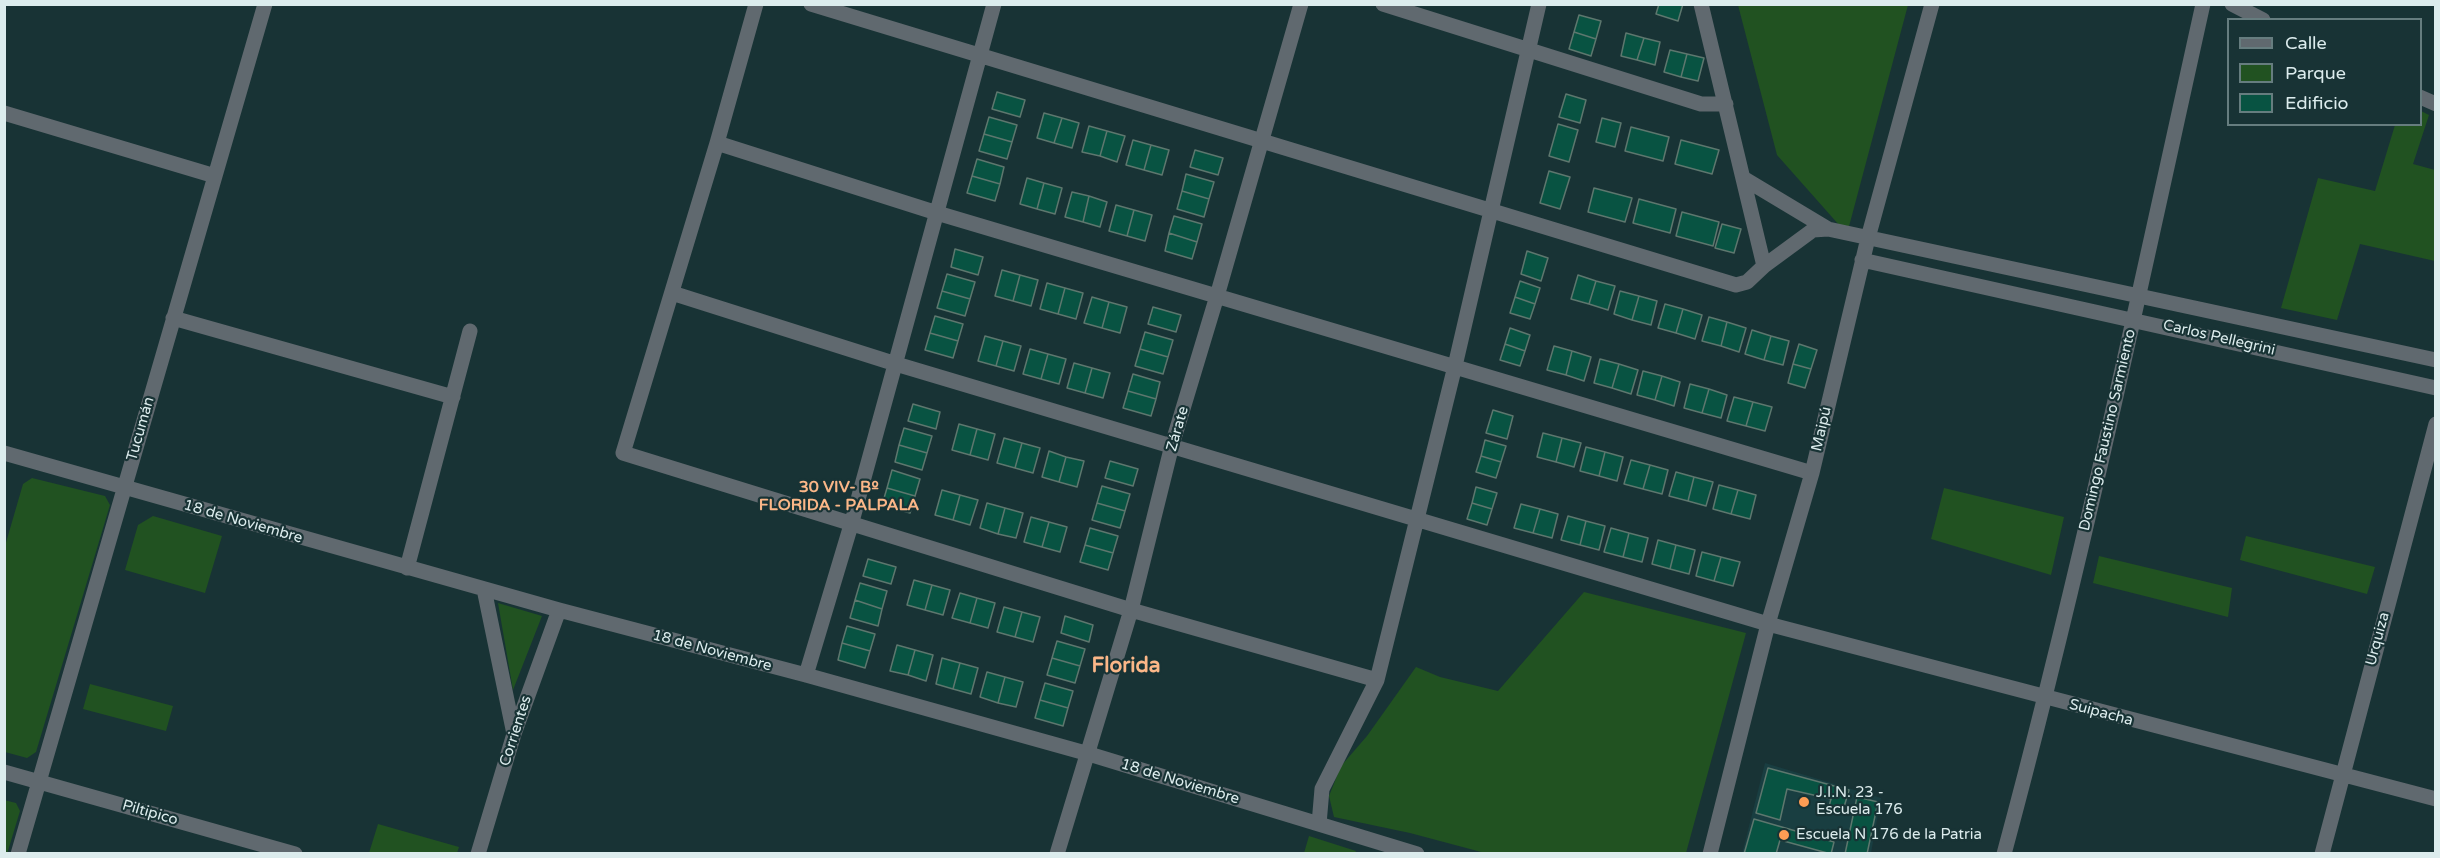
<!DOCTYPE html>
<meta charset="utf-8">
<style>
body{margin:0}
#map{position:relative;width:2440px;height:858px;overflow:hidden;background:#183335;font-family:"Varela Round",sans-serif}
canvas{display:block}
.frame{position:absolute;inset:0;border:6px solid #dceced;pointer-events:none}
.legend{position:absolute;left:2227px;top:18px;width:195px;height:108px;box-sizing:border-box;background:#183335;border:2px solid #667d7f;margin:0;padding:8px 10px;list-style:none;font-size:18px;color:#dceced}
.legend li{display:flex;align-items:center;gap:12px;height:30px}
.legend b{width:30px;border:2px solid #667d7f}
</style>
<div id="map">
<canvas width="2440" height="858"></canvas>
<div class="frame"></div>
<ul class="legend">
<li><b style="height:8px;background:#60696f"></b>Calle</li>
<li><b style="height:16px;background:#215221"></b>Parque</li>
<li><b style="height:16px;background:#085342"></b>Edificio</li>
</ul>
</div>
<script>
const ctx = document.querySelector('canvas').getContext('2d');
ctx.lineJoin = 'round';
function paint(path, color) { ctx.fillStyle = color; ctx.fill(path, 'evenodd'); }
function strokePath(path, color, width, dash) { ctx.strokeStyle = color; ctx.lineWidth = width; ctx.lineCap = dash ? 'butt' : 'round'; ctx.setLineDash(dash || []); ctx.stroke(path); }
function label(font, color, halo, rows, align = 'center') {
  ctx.font = font + ' "Varela Round",sans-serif'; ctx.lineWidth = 4.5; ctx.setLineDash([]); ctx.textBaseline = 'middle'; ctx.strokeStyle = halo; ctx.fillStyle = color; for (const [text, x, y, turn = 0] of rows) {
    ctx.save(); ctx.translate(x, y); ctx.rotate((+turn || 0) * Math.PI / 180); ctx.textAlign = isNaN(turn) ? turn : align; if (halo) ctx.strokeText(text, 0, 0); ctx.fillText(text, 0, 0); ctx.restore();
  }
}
paint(new Path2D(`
 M1765,763L1881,798L1871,853L1742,854Z`), '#193e41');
paint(new Path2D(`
 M1738,5H1908L1847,234L1777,155Z
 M2421,111L2429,115L2413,164L2435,170V261L2360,244L2337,320L2281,308L2318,178L2375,191L2395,125L2420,124Z
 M32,478L105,496L110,505L36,752L27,758L5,752V546L23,484Z
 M1944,488L2064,517L2051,575L1931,539Z
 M153,516L222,536L205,593L125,570L138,525Z
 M2246,536L2375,567L2367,594L2240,560Z
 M2099,556L2232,588L2228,617L2093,583Z
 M1584,592L1746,633L1686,853H1485L1410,833L1334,817L1329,796L1341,766L1367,736L1416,667L1440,677L1498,691Z
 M498,603L542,616L513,690Z
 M90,684L173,706L166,731L83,709Z
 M4,800L16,803L20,811L7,854L4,853Z
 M378,824L459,847L457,853H369Z
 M1309,836L1356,851L1355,853H1304Z`), '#215221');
const building = new Path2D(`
 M1659,4H1683L1678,21L1656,14Z
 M1579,15L1601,21L1596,39L1574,32Z
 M1574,32L1596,39L1591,56L1569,49Z
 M1626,33L1644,38L1637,60L1621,56Z
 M1644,38L1660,42L1655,65L1637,60Z
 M1670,50L1687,54L1681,77L1664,72Z
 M1687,54L1704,58L1698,81L1681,77Z
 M997,92L1025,100L1020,117L992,109Z
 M1566,94L1586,100L1580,123L1559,117Z
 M1044,113L1062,118L1054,143L1037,138Z
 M989,117L1017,125L1012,142L984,134Z
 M1062,118L1079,123L1072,148L1054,143Z
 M1602,118L1621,123L1615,147L1596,142Z
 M1558,124L1578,130L1569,162L1549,156Z
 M1089,126L1107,131L1100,156L1082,152Z
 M1631,127L1669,137L1663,161L1625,151Z
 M1107,131L1125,136L1117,162L1100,156Z
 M984,134L1012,142L1007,159L979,151Z
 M1133,140L1151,145L1144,170L1126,165Z
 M1681,140L1719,150L1712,174L1675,164Z
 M1151,145L1169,150L1162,175L1144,170Z
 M1195,150L1223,158L1218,175L1190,167Z
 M977,159L1004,167L1000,184L972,176Z
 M1549,171L1570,177L1560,209L1540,203Z
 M1186,174L1214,182L1209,199L1182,191Z
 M972,176L1000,184L995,201L967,193Z
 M1027,178L1044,183L1037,209L1020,204Z
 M1044,183L1062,188L1055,214L1037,209Z
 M1594,188L1632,198L1625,222L1588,212Z
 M1182,191L1209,199L1204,217L1177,209Z
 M1072,192L1089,196L1083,222L1065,217Z
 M1089,196L1107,202L1100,227L1083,222Z
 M1639,199L1676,209L1670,233L1633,223Z
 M1116,205L1134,210L1127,236L1109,231Z
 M1134,210L1152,215L1145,241L1127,236Z
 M1682,212L1719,222L1713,246L1676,236Z
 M1174,216L1202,224L1197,242L1169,233Z
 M1722,224L1741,229L1734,253L1715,248Z
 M1169,233L1197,242L1192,259L1165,251Z
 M955,249L983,257L978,275L951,267Z
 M1527,251L1548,258L1541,281L1521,274Z
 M1002,270L1020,275L1013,301L995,296Z
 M947,274L975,282L970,299L942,291Z
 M1020,275L1038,280L1031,306L1013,301Z
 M1578,275L1596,281L1589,304L1571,299Z
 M1520,281L1540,288L1535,304L1515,297Z
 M1596,281L1615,286L1608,310L1589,304Z
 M1047,283L1065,288L1058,314L1040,309Z
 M1065,288L1083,293L1076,319L1058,314Z
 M942,291L970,299L965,316L937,308Z
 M1620,291L1639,296L1632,320L1614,314Z
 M1639,296L1657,301L1651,325L1632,320Z
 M1092,297L1109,302L1102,328L1084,323Z
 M1515,297L1535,304L1530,319L1510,313Z
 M1109,302L1127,307L1120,333L1102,328Z
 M1665,304L1683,309L1676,333L1658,328Z
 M1153,307L1181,315L1176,332L1148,324Z
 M1683,309L1702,315L1695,339L1676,333Z
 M935,316L963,324L958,341L930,333Z
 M1709,317L1727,322L1721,346L1702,341Z
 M1727,322L1746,328L1739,352L1721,346Z
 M1510,328L1530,335L1525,351L1505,344Z
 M1752,330L1771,336L1764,360L1745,354Z
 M1145,332L1173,340L1168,357L1140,349Z
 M930,333L958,341L953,358L925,350Z
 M985,336L1003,341L996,366L978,361Z
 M1771,336L1789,341L1783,365L1764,360Z
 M1003,341L1021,346L1014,371L996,366Z
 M1505,344L1525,351L1520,366L1500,360Z
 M1799,344L1817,350L1811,369L1793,364Z
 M1554,346L1572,351L1566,375L1547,370Z
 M1030,349L1048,354L1041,379L1023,374Z
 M1140,349L1168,357L1163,374L1135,366Z
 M1572,351L1591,357L1584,381L1566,375Z
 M1048,354L1066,359L1059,384L1041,379Z
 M1600,359L1619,364L1612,388L1594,383Z
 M1074,363L1092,368L1085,393L1067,388Z
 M1619,364L1638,370L1631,394L1612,388Z
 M1793,364L1811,369L1805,388L1788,383Z
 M1092,368L1110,373L1103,398L1085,393Z
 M1643,371L1662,376L1655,400L1637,395Z
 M1133,374L1160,382L1156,399L1128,391Z
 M1662,376L1680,382L1674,406L1655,400Z
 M1690,384L1709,389L1702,413L1684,408Z
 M1709,389L1727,395L1721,418L1702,413Z
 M1128,391L1156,399L1151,416L1123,408Z
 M1734,397L1753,402L1746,426L1727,421Z
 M1753,402L1772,407L1765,431L1746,426Z
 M913,404L940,412L936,429L908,421Z
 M1493,410L1513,416L1507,439L1486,433Z
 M959,424L977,429L970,455L952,450Z
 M904,428L932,436L927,453L899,445Z
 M977,429L995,434L988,460L970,455Z
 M1543,433L1562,438L1556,462L1537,457Z
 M1004,438L1022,443L1015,468L997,463Z
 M1562,438L1581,443L1574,467L1556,462Z
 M1485,440L1506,446L1501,462L1481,456Z
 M1022,443L1040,448L1033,473L1015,468Z
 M899,445L927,453L922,470L895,462Z
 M1586,447L1605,452L1599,476L1580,471Z
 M1049,451L1066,457L1059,482L1042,477Z
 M1605,452L1623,457L1617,481L1599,476Z
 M1481,456L1501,462L1496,478L1476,472Z
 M1066,457L1084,461L1077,487L1059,482Z
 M1631,460L1650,465L1643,489L1624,484Z
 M1110,461L1138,469L1133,486L1105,478Z
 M1650,465L1668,470L1662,494L1643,489Z
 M892,470L920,479L915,496L887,488Z
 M1676,472L1694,477L1688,501L1669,496Z
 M1694,477L1713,482L1706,506L1688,501Z
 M1719,485L1738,490L1731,514L1713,509Z
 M1102,486L1130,494L1125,511L1097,503Z
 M1476,487L1497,493L1492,509L1472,503Z
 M887,488L915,496L910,513L882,505Z
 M942,490L960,495L953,520L935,515Z
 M1738,490L1756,495L1750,519L1731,514Z
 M960,495L978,500L970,525L953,520Z
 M987,503L1005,508L998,534L980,528Z
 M1097,503L1125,511L1120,528L1092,520Z
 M1472,503L1492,509L1487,525L1467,519Z
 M1521,504L1540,509L1533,533L1514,528Z
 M1005,508L1023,513L1016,538L998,534Z
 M1540,509L1558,514L1552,538L1533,533Z
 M1568,516L1586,521L1580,545L1561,540Z
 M1031,517L1049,522L1042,547L1024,542Z
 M1586,521L1605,526L1599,550L1580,545Z
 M1049,522L1067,527L1060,552L1042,547Z
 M1090,528L1118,536L1113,553L1085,545Z
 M1611,528L1629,533L1623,557L1604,552Z
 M1629,533L1648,538L1642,562L1623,557Z
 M1658,540L1676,545L1670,569L1652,564Z
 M1085,545L1113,553L1108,570L1080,562Z
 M1676,545L1695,550L1689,574L1670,569Z
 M1702,552L1721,557L1714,581L1696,576Z
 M1721,557L1740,562L1733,586L1714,581Z
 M868,559L896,567L891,584L863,576Z
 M914,580L932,585L925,610L907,605Z
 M860,583L887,591L882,609L855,600Z
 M932,585L950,590L943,615L925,610Z
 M960,593L977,598L970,623L952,618Z
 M977,598L995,603L988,628L970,623Z
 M855,600L882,609L878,626L850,618Z
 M1004,607L1022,612L1015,637L997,632Z
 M1022,612L1040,617L1033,642L1015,637Z
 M1065,616L1093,625L1089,642L1061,633Z
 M847,626L875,634L870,651L842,643Z
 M1057,641L1085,649L1080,666L1052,658Z
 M842,643L870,651L865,668L838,660Z
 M897,645L915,650L908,675L890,671Z
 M915,650L933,655L926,681L908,675Z
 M942,658L960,663L953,689L936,684Z
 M1052,658L1080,666L1075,683L1047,675Z
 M960,663L978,668L971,694L953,689Z
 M987,672L1005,677L998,703L980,697Z
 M1005,677L1023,682L1016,707L998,703Z
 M1045,683L1073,691L1068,708L1040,700Z
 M1040,700L1068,708L1063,726L1035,718Z
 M1768,768L1849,790L1842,814L1828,810L1831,799L1787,789L1780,820L1756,813Z
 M1857,797L1878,802L1867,854H1845Z
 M1754,819L1834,842L1831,854L1780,840L1776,854H1744Z`);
paint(building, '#085342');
strokePath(building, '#5d776e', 1.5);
strokePath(new Path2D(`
 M756,4L717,143L623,453L1131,610L1377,680
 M811,4L1736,285L1747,282L1764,266L1701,4
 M1383,4L1701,104H1726
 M2232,4L2263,20
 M2420,97L2436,104
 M4,113L215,176
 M717,143L937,213L1812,473
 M1743,178L1828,229
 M1862,260L2436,388
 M1764,266L1813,230L1828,229L2436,360
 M672,293L896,364L1768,624L2436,799
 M173,318L453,397
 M4,453L559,610L806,675L1089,754L1417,854
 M407,568L470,331
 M484,589L514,734
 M806,675L851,525L994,4
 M4,772L295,854
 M1319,824L1322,789L1377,680L1455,366L1539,4
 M18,854L265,4
 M478,854L514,734L559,610
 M1057,854L1131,610L1172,445L1217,296L1301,4
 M1710,854L1768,624L1812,473L1868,238L1932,4
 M2004,854C2080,573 2140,288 2203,4
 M2322,854L2436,424`), '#60696f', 15);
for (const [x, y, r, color] of [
 [1804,802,6,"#fd9d54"],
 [1784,835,6,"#fd9d54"]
]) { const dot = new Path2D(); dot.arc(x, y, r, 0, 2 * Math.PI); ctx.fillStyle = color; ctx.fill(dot); strokePath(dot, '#183335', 2); }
label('15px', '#dceced', '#183335', [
 ["Carlos Pellegrini",2219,338,13],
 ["Tucumán",141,429,-74],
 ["Zárate",1178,429,-74],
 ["Maipú",1822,429,-77],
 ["Domingo Faustino Sarmiento",2108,430,-77],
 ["18 de Noviembre",243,522,16],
 ["Urquiza",2378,639,-75],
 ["18 de Noviembre",712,651,15],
 ["Suipacha",2101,713,15],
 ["Corrientes",516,731,-72],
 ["18 de Noviembre",1180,782,17],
 ["Piltipico",150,813,16]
]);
label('15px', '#dceced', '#183335', [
 ["J.I.N. 23 -",1816,793],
 ["Escuela 176",1816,810],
 ["Escuela N 176 de la Patria",1796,835]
], 'left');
label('bold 16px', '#fbb788', '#183335', [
 ["30 VIV- Bº",839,488],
 ["FLORIDA - PALPALA",839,506]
]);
label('bold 21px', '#fbb788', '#183335', [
 ["Florida",1126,666]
]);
</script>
